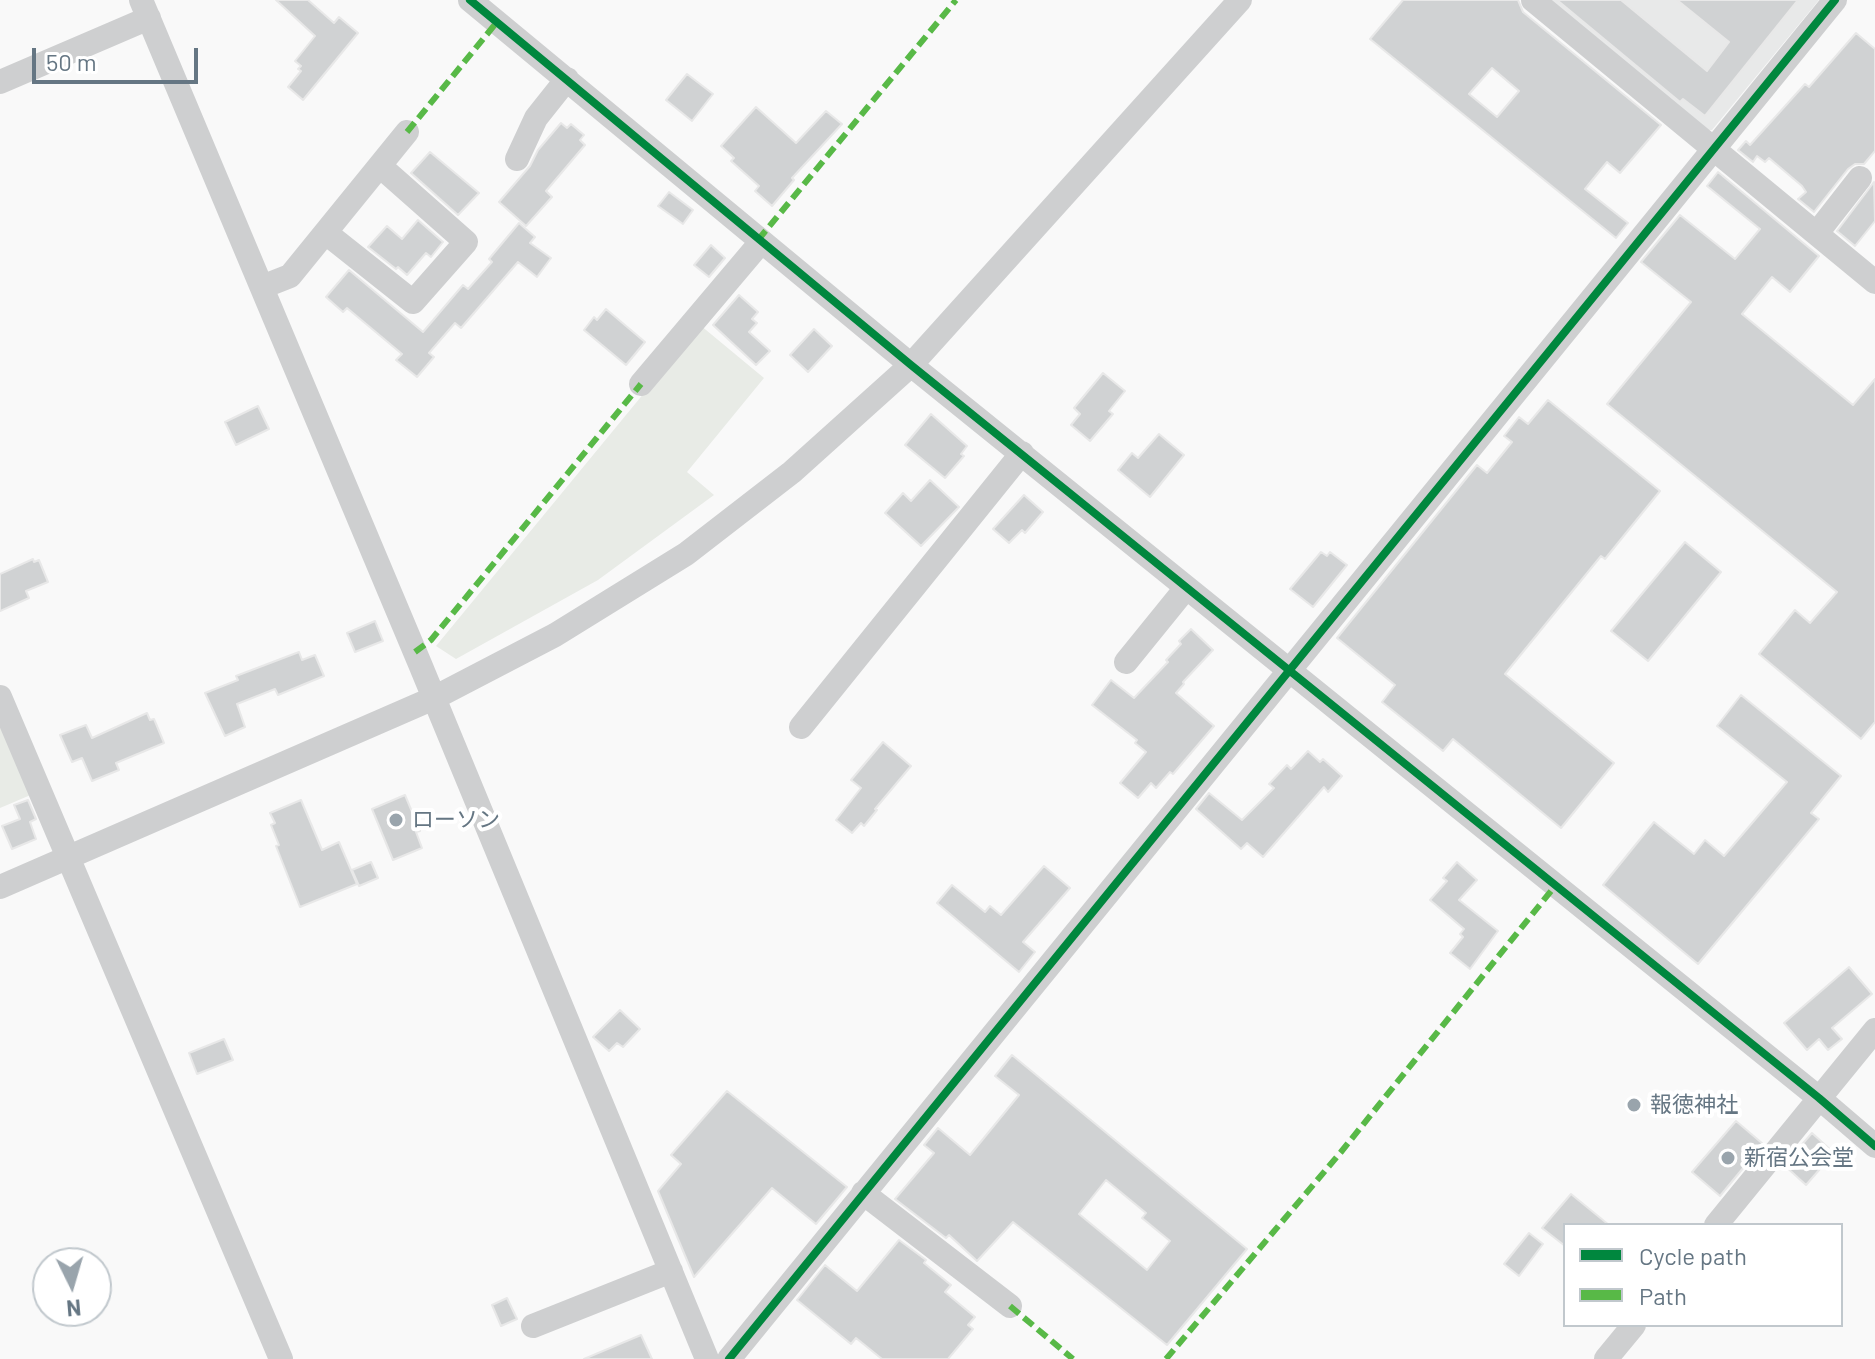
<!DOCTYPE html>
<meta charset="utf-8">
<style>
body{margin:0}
#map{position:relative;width:1875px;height:1359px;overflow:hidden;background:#f9f9f9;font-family:Barlow,sans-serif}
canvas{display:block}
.legend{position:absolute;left:1563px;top:1223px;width:280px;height:104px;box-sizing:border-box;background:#fff;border:2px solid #c1c8cd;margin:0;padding:10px 14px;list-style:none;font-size:24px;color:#657683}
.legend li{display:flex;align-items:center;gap:16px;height:40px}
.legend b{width:40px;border:2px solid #c1c8cd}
.north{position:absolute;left:32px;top:1247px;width:80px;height:80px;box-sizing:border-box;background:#fff;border:2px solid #c1c8cd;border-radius:50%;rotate:175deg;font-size:22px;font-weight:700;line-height:32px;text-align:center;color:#657683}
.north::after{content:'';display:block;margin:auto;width:28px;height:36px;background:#99a4ac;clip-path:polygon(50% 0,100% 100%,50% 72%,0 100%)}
.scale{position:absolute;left:32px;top:48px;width:166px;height:36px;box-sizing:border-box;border:4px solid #657683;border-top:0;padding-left:10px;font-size:24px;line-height:28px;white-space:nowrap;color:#657683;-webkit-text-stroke:6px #fff;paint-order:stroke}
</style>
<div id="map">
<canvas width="1875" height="1359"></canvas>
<ul class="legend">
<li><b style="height:10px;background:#00873e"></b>Cycle path</li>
<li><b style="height:10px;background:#58b947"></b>Path</li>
</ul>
<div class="north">N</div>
<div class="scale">50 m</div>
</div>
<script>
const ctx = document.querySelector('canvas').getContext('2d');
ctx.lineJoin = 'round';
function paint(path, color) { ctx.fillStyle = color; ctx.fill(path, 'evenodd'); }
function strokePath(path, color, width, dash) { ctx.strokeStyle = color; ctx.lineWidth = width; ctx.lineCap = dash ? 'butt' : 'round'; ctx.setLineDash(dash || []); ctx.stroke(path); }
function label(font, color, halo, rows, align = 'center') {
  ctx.font = font + ' Barlow,"Noto Sans JP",sans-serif'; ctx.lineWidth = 8; ctx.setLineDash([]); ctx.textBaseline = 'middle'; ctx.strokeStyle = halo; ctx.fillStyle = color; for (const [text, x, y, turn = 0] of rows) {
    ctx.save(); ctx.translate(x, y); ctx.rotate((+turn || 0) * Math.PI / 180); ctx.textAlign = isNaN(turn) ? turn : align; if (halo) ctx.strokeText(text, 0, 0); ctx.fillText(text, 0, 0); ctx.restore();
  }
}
paint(new Path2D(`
 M1545,0H1819L1712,130H1704Z`), '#e8e9e9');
paint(new Path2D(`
 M700,325L764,378L687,472L714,495L598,580L456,659L436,646Z
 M0,717L33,794L0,808Z`), '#e8ebe6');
const building = new Path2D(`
 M276,0H308L334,23L339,17L358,33L303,100L288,87L301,71L298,69L301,66L295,61L315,36Z
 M1403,0H1518L1523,12L1661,125L1620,173L1607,162L1585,189L1628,223L1616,238L1370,39ZM1492,68L1519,91L1497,117L1469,94Z
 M1557,0H1621L1707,71L1729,42L1677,0H1798L1705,116L1683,99L1680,102Z
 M1856,33L1875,49V151L1864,164H1855L1848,169L1814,212L1798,199L1806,192L1802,186L1769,158L1765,162L1757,156L1753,162L1738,150L1746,141L1750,145L1805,84L1809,87Z
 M687,74L713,94L692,121L666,100Z
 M756,107L796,143L826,111L842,124L792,178L794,180L772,206L755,191L759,186L731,161L734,158L721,146Z
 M561,123L567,128L571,124L584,135L580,140L585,145L546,191L552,197L526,226L499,202L530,166L538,150Z
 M430,152L479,193L458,215L411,173Z
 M1718,172L1819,256L1790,292L1772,277L1742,314L1853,405L1875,379V722L1861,739L1759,654L1795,610L1810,623L1837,592L1607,404L1691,302L1641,262L1680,215L1735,259L1760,229L1707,186Z
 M1874,182L1875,221L1855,246L1837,231Z
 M669,192L693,210L683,224L658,206Z
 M418,220L443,242L431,257L426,253L407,275L398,267L396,269L368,247L387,226L402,239Z
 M519,223L535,237L530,243L551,258L537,277L518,262L461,328L455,323L429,353L434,357L417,377L396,360L402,354L347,308L343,312L326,297L349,270L423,332L463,285L468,289L492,262L489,259Z
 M711,245L725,258L709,277L694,265Z
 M739,295L758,312L752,319L757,323L749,332L770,351L756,365L713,325Z
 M606,309L645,342L626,365L584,330L594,317L597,320Z
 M814,329L832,346L808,372L790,355Z
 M1103,373L1125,391L1109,411L1113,414L1090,441L1071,425L1080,414L1074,408Z
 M1548,400L1660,491L1605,559L1601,556L1505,674L1614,763L1561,828L1453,739L1443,751L1382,702L1395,685L1337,638L1477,465L1487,473L1512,442L1504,436L1519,417L1528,424Z
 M258,406L269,429L236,445L225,422Z
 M931,414L967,446L961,454L964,456L945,478L905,445Z
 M1159,434L1184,455L1150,497L1118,470L1132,453L1138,458Z
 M930,480L959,507L921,546L885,513L903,493L911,501Z
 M1024,495L1043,512L1025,533L1022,530L1009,543L993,529Z
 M1685,542L1721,572L1648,661L1611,631Z
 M1321,552L1327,556L1330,552L1347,565L1313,607L1290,589Z
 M33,559L34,562L39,560L48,582L26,591L29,598L0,611V574Z
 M375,621L383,641L355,652L347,633Z
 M1191,629L1213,650L1183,682L1184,684L1176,693L1214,726L1173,774L1170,772L1156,788L1151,783L1138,798L1120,783L1146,752L1135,743L1137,740L1092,705L1111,680L1134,698L1168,662L1166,660L1181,644L1179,641Z
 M299,652L302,660L315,655L324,676L278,695L275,689L237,704L245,727L225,736L205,693L238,680L236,676Z
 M1741,695L1841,776L1811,813L1819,819L1698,964L1603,885L1654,822L1694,854L1705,840L1724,856L1787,782L1717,726Z
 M147,713L150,720L154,719L164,743L116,763L119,770L92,781L82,758L72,762L60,735L86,725L92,738Z
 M883,742L911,766L875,809L877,810L864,826L861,823L852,833L836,820L861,788L851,780Z
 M1308,751L1320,762L1323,759L1342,776L1328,792L1324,787L1263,857L1247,843L1241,849L1196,809L1209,793L1242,820L1274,788L1269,784L1287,765L1291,769Z
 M405,795L420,831L416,832L422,848L393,860L372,809Z
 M28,800L36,819L30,822L36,839L12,849L2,826L20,819L14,805Z
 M301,800L322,850L339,842L357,884L300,907L276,846L279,845L271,825L275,823L270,813Z
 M371,862L378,878L359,886L352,870Z
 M1457,862L1477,880L1459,900L1498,931L1470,969L1450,953L1463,937L1460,934L1464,929L1430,900L1447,881L1443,878Z
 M1044,866L1070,888L1023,942L1035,952L1019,972L937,903L952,885L985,912L990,906L1001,915Z
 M1849,967L1872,994L1832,1028L1842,1039L1828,1050L1819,1039L1807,1050L1784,1023Z
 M620,1010L640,1029L623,1047L617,1043L609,1051L593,1037Z
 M224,1039L233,1060L197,1074L189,1053Z
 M1012,1055L1247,1249L1167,1345L1013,1222L977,1261L949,1235L946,1238L895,1199L934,1153L924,1145L938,1128L970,1155L1019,1095L995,1076ZM1106,1180L1146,1213L1142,1218L1170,1241L1147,1270L1079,1214Z
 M727,1091L847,1187L816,1224L772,1188L694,1277L658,1191L681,1164L671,1155Z
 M1736,1121L1763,1144L1720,1196L1692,1172Z
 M1812,1133L1834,1153L1806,1185L1784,1165Z
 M1571,1194L1609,1225H1565V1246L1542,1228Z
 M1529,1233L1543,1244L1519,1276L1504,1264Z
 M899,1240L926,1260L924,1263L951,1285L945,1292L975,1317L968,1325L973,1329L948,1359H882L856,1338L851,1344L797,1300L825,1265L857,1291Z
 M507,1298L517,1319L501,1326L492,1305Z
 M641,1335L652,1359H584Z`);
paint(building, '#d0d2d3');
strokePath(building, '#e8e8e8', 2);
strokePath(new Path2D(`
 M141,0L420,664L707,1359
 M470,0L911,365L1819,1098L1875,1146
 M1533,0L1875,282
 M0,82L149,18
 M517,159L536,118L567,79
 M326,233L413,302L466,242L380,166
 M1817,233L1860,178
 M262,287L290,276L407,132
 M641,384L761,242
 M1126,662L1186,588
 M0,697L281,1359
 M801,727L1022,453
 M0,887L434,698L555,635L686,554L792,472L911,365L1240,0
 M863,1193L1010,1306
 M1716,1225L1875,1030
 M533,1326L671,1271
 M729,1359L1835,0
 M1606,1359L1634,1325`), '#cecfd0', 24);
strokePath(new Path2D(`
 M407,132L497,22
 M758,240L956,0
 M415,652L431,640L641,384
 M1010,1306L1073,1359
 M1166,1359L1341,1152L1555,886`), '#58b947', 6, [12, 6]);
strokePath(new Path2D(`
 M470,0L911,365L1819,1098L1875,1146
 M729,1359L1835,0`), '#00873e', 8);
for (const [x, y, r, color] of [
 [396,820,8,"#99a4ac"],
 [1634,1105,8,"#99a4ac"],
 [1728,1158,8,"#99a4ac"]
]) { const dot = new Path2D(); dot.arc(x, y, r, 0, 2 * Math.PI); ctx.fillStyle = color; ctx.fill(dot); strokePath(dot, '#fff', 3); }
label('22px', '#657683', '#fff', [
 ["ローソン",412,820],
 ["報徳神社",1650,1105],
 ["新宿公会堂",1744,1158]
], 'left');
</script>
